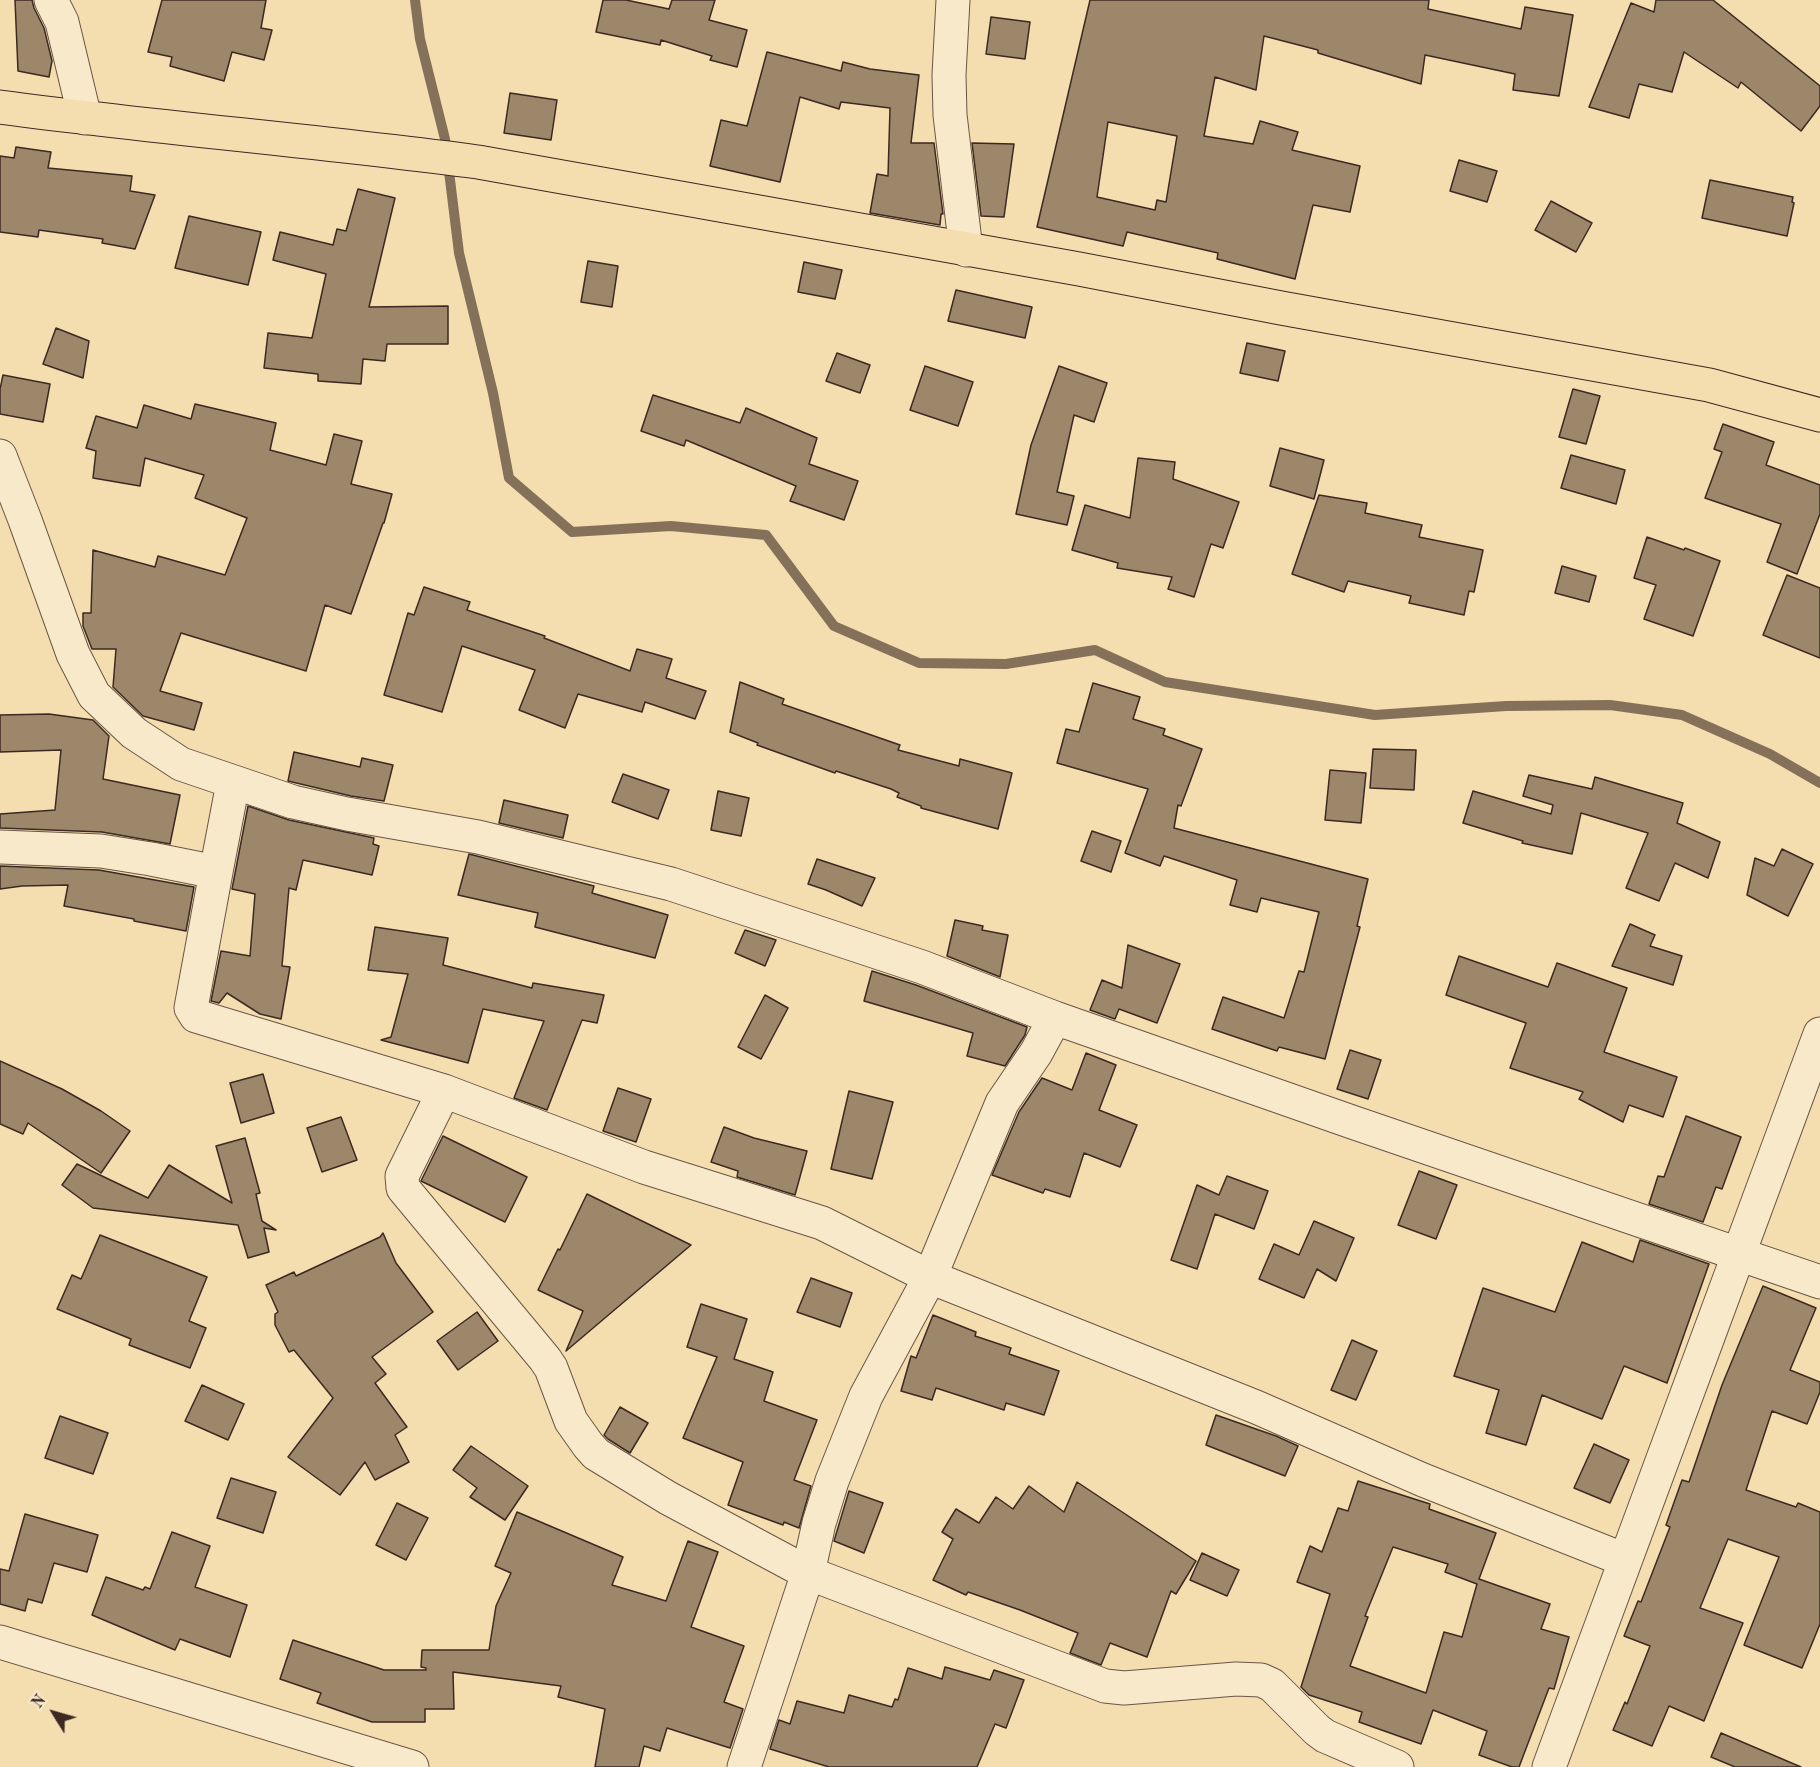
<!DOCTYPE html>
<style>
body{margin:0}
#map{position:relative;width:1820px;height:1767px;overflow:hidden;background:#f4ddaf;font-family:"Old Standard TT",serif}
canvas{display:block}
.north{position:absolute;left:24px;top:1683px;width:60px;height:60px;-webkit-text-stroke:4px #f8e9cb;paint-order:stroke;rotate:307deg;font-size:16px;font-weight:700;line-height:24px;text-align:center;color:#3c2922}
.north::after{content:'';display:block;margin:auto;width:21px;height:27px;background:#3c2922;clip-path:polygon(50% 0,100% 100%,50% 72%,0 100%)}
</style>
<div id="map">
<canvas width="1820" height="1767"></canvas>
<div class="north">N</div>
</div>
<script>
const ctx = document.querySelector('canvas').getContext('2d');
ctx.lineJoin = 'round';
function strokePath(path, color, width, dash) { ctx.strokeStyle = color; ctx.lineWidth = width; ctx.lineCap = dash ? 'butt' : 'round'; ctx.setLineDash(dash || []); ctx.stroke(path); }
function paint(path, color) { ctx.fillStyle = color; ctx.fill(path, 'evenodd'); }
strokePath(new Path2D(`
 M415,0L420,39L445,139L459,253L493,393L509,478L572,532L671,526L766,535L834,626L919,663L1006,664L1095,650L1165,682L1375,715L1506,706L1610,705L1682,715L1770,754L1820,783`), '#85705a', 10);
const building = new Path2D(`
 M15,0H32L34,8L44,28L52,61L49,77L18,71Z
 M162,0H266L261,28L272,30L264,60L232,52L224,81L170,66L172,57L148,52Z
 M603,0H626L669,9L672,0H715L709,20L747,30L737,67L710,60L712,56L661,40L660,45L596,32Z
 M1090,0H1429L1428,9L1521,29L1525,7L1573,15L1559,96L1513,90L1515,74L1425,55L1421,84L1318,53V50L1264,36L1256,90L1215,77L1204,136L1253,144L1260,121L1298,132L1292,150L1360,166L1350,212L1313,205L1295,279L1217,259L1218,253L1127,232L1123,246L1037,227ZM1108,122L1177,136L1166,202L1157,200L1155,210L1097,197Z
 M1656,0H1713L1820,86V106L1801,131L1741,82L1738,88L1684,52L1672,92L1639,84L1629,118L1589,107L1631,3L1654,12Z
 M991,17L1030,22L1025,59L986,54Z
 M767,52L841,71L843,62L870,69L919,75L911,143H934L943,214H941L940,225L870,213L877,174L888,176L890,108L841,102L839,109L800,97L780,182L710,166L721,120L747,126Z
 M510,93L557,100L551,140L504,133Z
 M972,143L1014,144L1004,217L981,216Z
 M16,147L51,152L48,168L132,176L130,191L155,195L135,249L102,243L103,239L39,230L38,237L0,232V156L14,158Z
 M1459,160L1497,171L1487,202L1450,191Z
 M1710,180L1793,197L1792,202L1794,203L1787,236L1702,218Z
 M358,189L395,198L369,307L448,306V344H387L385,361L363,359L361,384L318,381V374L264,368L268,333L312,338L326,274L273,260L280,232L333,245L337,229L346,231Z
 M1551,201L1592,223L1576,252L1535,230Z
 M189,216L261,232L248,285L175,268Z
 M588,261L618,266L612,307L581,302Z
 M804,262L842,270L835,299L798,292Z
 M956,290L1032,307L1025,338L948,321Z
 M56,328L89,341L83,378L43,364Z
 M1247,343L1285,351L1278,381L1240,373Z
 M837,353L870,365L860,393L826,381Z
 M925,366L973,382L958,426L910,410Z
 M1059,366L1107,383L1094,422L1074,415L1057,492L1074,496L1067,525L1016,514L1031,445Z
 M3,375L50,384L43,422L0,414V389Z
 M1573,389L1600,396L1586,444L1559,437Z
 M653,395L740,423L746,408L817,438L809,464L858,481L844,520L790,501L796,486L686,440L684,446L641,431Z
 M195,404L276,423L270,450L326,465L334,434L362,441L351,484L392,494L384,523H383L351,614L325,605L306,671L181,633L160,691L202,703L194,730L143,716L113,687L116,649H92L83,626V613H91L93,550L155,567L158,556L225,575L247,518L195,498L204,475L145,458L140,486L93,478L96,451L86,448L96,416L137,428L144,405L191,419Z
 M1723,424L1774,442L1766,465L1820,485V514L1797,574L1767,562L1781,524L1705,498L1722,452L1714,449Z
 M1280,448L1324,460L1314,499L1270,486Z
 M1571,455L1625,470L1616,504L1561,488Z
 M1138,458L1175,462L1173,479L1239,502L1223,548L1211,544L1194,597L1168,589L1172,577L1117,568L1118,563L1072,550L1085,505L1130,518Z
 M1319,495L1367,503L1365,513L1422,525L1419,537L1483,550L1474,592L1469,591L1464,615L1409,603L1411,596L1348,581L1344,592L1292,574Z
 M1647,537L1684,550L1685,548L1720,561L1693,636L1644,619L1656,585L1634,578Z
 M1562,566L1596,576L1589,602L1555,593Z
 M1787,575L1820,588V658L1763,635Z
 M424,587L470,602L467,610L545,636L544,638L630,671L637,649L672,659L666,678L706,691L695,719L645,702L642,712L578,694L565,728L519,710L535,670L462,646L442,712L384,695L408,613L414,615Z
 M740,682L784,699L782,704L900,745L898,750L959,766L960,759L1012,773L998,829L921,808V806L897,797L899,793L891,789L836,771L835,773L757,745L758,743L730,732Z
 M1093,683L1140,697L1133,719L1165,729L1163,735L1202,749L1181,806L1178,805L1174,828L1368,879L1357,926L1360,927L1325,1059L1279,1047L1277,1051L1212,1029L1223,997L1284,1018L1299,971L1304,972L1319,912L1261,898L1257,912L1230,905L1237,880L1164,856L1160,866L1125,853L1148,789L1057,763L1066,729L1079,732Z
 M49,714L93,720L109,736L103,779L180,795L170,844L102,832L0,828V814L55,810L61,750L0,752V715Z
 M1373,749L1416,750L1414,790L1370,788Z
 M294,752L360,767L362,758L393,765L384,801L351,796L288,781Z
 M1330,770L1366,773L1361,823L1325,820Z
 M623,774L669,790L658,819L612,802Z
 M1529,775L1592,789L1595,777L1683,803L1677,823L1720,842L1708,878L1675,863L1659,901L1626,888L1648,833L1581,813L1572,854L1522,843L1523,841L1463,823L1473,791L1551,814L1553,805L1523,796Z
 M718,791L749,798L741,836L711,830Z
 M504,800L568,815L563,838L499,823Z
 M248,806L289,820L374,838L373,844L379,846L372,875L303,860L296,890L289,888L282,966L290,967L281,1019L260,1014L227,993L219,1003L211,1001L221,951L250,956L255,894L232,889Z
 M1092,831L1121,841L1111,872L1081,861Z
 M1782,849L1813,864L1788,916L1747,895L1755,858L1774,866Z
 M469,854L594,886L592,893L668,915L655,958L535,927L538,913L458,895Z
 M817,859L875,878L862,906L826,890L808,884Z
 M0,866L99,870L194,887L186,931L134,921V919L64,906L68,885L22,886L0,889Z
 M955,920L983,926L982,930L1008,935L1000,977L947,956Z
 M1630,924L1655,935L1650,946L1682,956L1673,985L1612,966Z
 M375,927L448,938L443,965L532,988L533,983L604,995L597,1023L582,1020L547,1110L514,1098L544,1021L483,1009L468,1063L381,1040L391,1037L408,974L368,970Z
 M745,930L776,940L765,966L735,953Z
 M1128,945L1180,964L1157,1023L1119,1009L1115,1019L1090,1010L1102,980L1122,988Z
 M1459,956L1548,987L1557,963L1627,988L1604,1052L1677,1077L1663,1117L1629,1105L1623,1122L1579,1099L1583,1092L1510,1068L1526,1023L1446,995Z
 M872,971L916,985L1027,1027L1025,1035L1005,1066L967,1056L973,1033L864,1001Z
 M765,995L788,1008L761,1059L738,1047Z
 M1350,1050L1381,1060L1368,1099L1337,1089Z
 M1086,1053L1116,1065L1099,1110L1137,1125L1120,1167L1084,1153L1070,1197L1045,1189L1043,1193L992,1175L1019,1112L1042,1078L1072,1090Z
 M0,1061L62,1089L101,1111L130,1131L101,1173L28,1123L23,1134L0,1124Z
 M263,1074L274,1113L241,1123L230,1083Z
 M618,1088L651,1099L636,1142L603,1131Z
 M849,1091L893,1102L872,1179L831,1169Z
 M1686,1116L1741,1137L1722,1189L1716,1187L1703,1222L1649,1204L1658,1176L1664,1177Z
 M341,1117L357,1160L322,1172L307,1128Z
 M724,1127L754,1138L807,1151L795,1195L737,1177L738,1171L711,1162Z
 M443,1136L527,1177L505,1222L421,1181Z
 M245,1138L260,1193L256,1194L262,1221L276,1230L264,1228L269,1252L248,1258L238,1225L93,1208L62,1185L77,1164L148,1198L169,1165L232,1203L216,1146Z
 M1419,1171L1457,1185L1436,1239L1398,1225Z
 M1227,1176L1268,1191L1254,1229L1215,1214L1197,1269L1171,1260L1197,1185L1219,1195Z
 M587,1194L691,1245L566,1351L583,1311L538,1290L558,1249L560,1250Z
 M1314,1221L1354,1238L1336,1281L1317,1269L1304,1298L1259,1279L1274,1244L1299,1255Z
 M383,1233L396,1263L433,1312L372,1357L386,1374L375,1383L407,1427L395,1435L409,1462L375,1480L365,1462L340,1495L288,1457L333,1398L294,1350L289,1352L275,1325V1314L278,1312L266,1285L294,1272L296,1276L380,1237Z
 M100,1235L207,1277L189,1321L206,1328L190,1368L129,1345L131,1339L57,1309L72,1275L81,1279Z
 M1640,1240L1709,1264L1667,1383L1624,1366L1602,1419L1542,1395L1526,1445L1486,1433L1499,1390L1454,1376L1483,1288L1555,1312L1582,1242L1633,1262Z
 M811,1278L852,1293L840,1327L797,1312Z
 M1763,1286L1816,1308L1790,1370L1820,1382V1392L1807,1424L1772,1411L1746,1490L1796,1507L1798,1503L1820,1512V1624L1802,1668L1744,1645L1779,1557L1728,1539L1700,1608L1743,1623L1704,1721L1669,1706L1652,1746L1613,1730L1625,1702L1627,1704L1650,1646L1624,1636L1638,1601L1641,1602L1670,1527L1666,1525L1682,1480L1689,1482L1722,1385Z
 M701,1304L747,1319L734,1359L773,1372L764,1401L817,1420L794,1480L811,1486L799,1528L784,1522L783,1525L728,1505L743,1462L683,1438L717,1357L687,1347Z
 M477,1312L498,1341L458,1370L437,1341Z
 M933,1315L976,1332L975,1336L1011,1348L1009,1354L1059,1371L1044,1415L1006,1403L1004,1410L936,1388L932,1400L901,1391L911,1356L916,1358Z
 M1352,1340L1377,1351L1356,1400L1331,1390Z
 M202,1385L244,1404L228,1440L185,1421Z
 M620,1407L648,1423L630,1453L608,1439L604,1435Z
 M1216,1415L1276,1436L1298,1446L1285,1476L1206,1445Z
 M60,1416L108,1433L93,1474L45,1458Z
 M1594,1444L1629,1460L1610,1503L1574,1488Z
 M471,1446L528,1486L505,1520L470,1497L477,1488L453,1470Z
 M231,1478L276,1492L263,1533L217,1518Z
 M1358,1481L1430,1504L1429,1509L1496,1533L1479,1579L1550,1604L1541,1629L1569,1637L1554,1689L1549,1688L1519,1767H1512L1479,1755L1487,1731L1433,1710L1421,1744L1359,1722L1362,1712L1309,1695L1301,1687L1330,1594L1297,1582L1310,1546L1322,1552L1338,1508L1348,1511ZM1393,1547L1448,1564L1445,1572L1477,1584L1462,1637L1444,1632L1426,1693L1350,1666L1368,1617L1365,1616Z
 M1077,1482L1196,1561L1176,1594L1171,1591L1147,1657L1110,1643L1101,1665L1070,1653L1078,1633L1020,1610L968,1592L966,1595L933,1580L953,1539L942,1532L956,1509L979,1523L996,1497L1013,1509L1029,1486L1064,1512Z
 M849,1491L883,1503L864,1553L834,1541Z
 M397,1503L428,1518L406,1560L376,1545Z
 M517,1512L623,1557L612,1585L666,1601L688,1541L718,1552L691,1627L744,1646L724,1702L743,1709L730,1748L667,1728L660,1751L644,1746L639,1767H595L605,1709L558,1697L561,1686L453,1672L454,1709H425V1722H372L317,1703L321,1693L280,1679L293,1640L384,1670H426V1668L421,1667L422,1650H489L496,1606L511,1573L495,1566Z
 M25,1514L98,1535L87,1572L54,1563L42,1603L28,1599L25,1611L0,1604V1569L9,1571Z
 M172,1532L210,1546L195,1587L247,1605L230,1657L180,1639L175,1650L92,1615L106,1577L143,1590L145,1587L150,1589Z
 M1202,1553L1239,1570L1227,1596L1190,1580Z
 M945,1667L990,1680L994,1670L1024,1680L1006,1728L995,1724L977,1767H829L770,1749L779,1720L790,1724L797,1701L844,1713L849,1695L892,1707L895,1699L898,1700L908,1668L942,1679Z
 M1721,1733L1801,1767H1735L1711,1757Z`);
paint(building, '#9c876b');
strokePath(building, '#3c2922', 1.5);
const minor = new Path2D(`
 M51,0L62,22L85,118
 M953,0L949,75L950,115L966,250
 M0,456L25,520L73,654L94,695L134,733L181,764L293,802L347,814L478,837L671,884L922,967L1055,1018L1352,1122L1820,1282
 M0,847L101,851L151,859L216,872L233,783
 M216,872L191,1008L196,1016L444,1091L644,1167L822,1223L930,1277L1256,1407L1423,1480L1625,1560
 M444,1091L402,1176L403,1188L545,1359L551,1368L571,1421L588,1445L596,1454L668,1498L808,1573L1105,1686L1124,1688L1236,1679L1261,1680L1272,1685L1317,1730L1325,1736L1397,1767
 M0,1642L412,1767
 M744,1767L808,1573L819,1523L832,1481L866,1396L930,1277L1002,1103L1036,1053L1055,1018
 M1549,1767L1820,1034`);
const major = new Path2D(`
 M0,107C159,128 319,141 478,162L1079,269L1281,308L1709,385L1820,415`);
strokePath(minor, '#6a5645', 35);
strokePath(major, '#3c2922', 35);
strokePath(minor, '#f8e9cb', 33);
strokePath(major, '#f4ddaf', 33);
</script>
